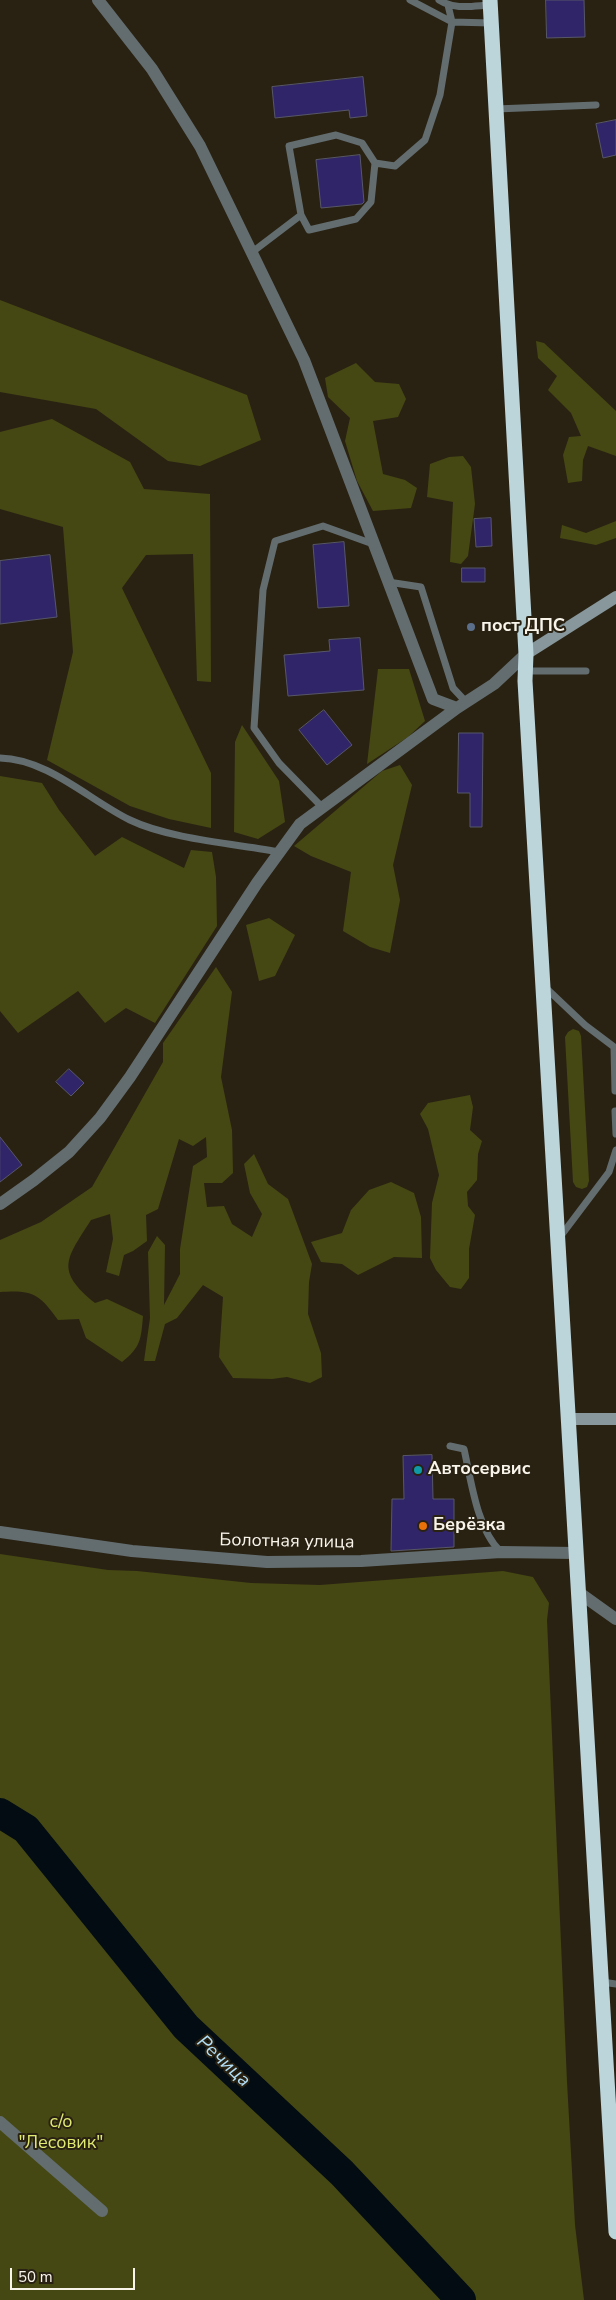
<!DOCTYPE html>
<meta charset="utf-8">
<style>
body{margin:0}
#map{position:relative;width:616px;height:2300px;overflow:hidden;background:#292213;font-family:"Nunito Sans",sans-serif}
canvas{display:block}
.scale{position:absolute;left:10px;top:2268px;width:125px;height:22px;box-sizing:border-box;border:2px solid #f9f5eb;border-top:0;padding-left:6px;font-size:15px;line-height:18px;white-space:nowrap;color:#f9f5eb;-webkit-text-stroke:4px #292213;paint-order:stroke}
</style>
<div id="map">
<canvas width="616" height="2300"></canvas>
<div class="scale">50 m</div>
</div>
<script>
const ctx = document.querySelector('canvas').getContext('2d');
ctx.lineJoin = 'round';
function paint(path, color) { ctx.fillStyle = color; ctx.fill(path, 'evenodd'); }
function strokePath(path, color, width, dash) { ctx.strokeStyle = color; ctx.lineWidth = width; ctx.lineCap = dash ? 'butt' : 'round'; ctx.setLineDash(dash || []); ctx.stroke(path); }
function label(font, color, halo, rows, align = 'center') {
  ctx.font = font + ' "Nunito Sans",sans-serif'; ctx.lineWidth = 4; ctx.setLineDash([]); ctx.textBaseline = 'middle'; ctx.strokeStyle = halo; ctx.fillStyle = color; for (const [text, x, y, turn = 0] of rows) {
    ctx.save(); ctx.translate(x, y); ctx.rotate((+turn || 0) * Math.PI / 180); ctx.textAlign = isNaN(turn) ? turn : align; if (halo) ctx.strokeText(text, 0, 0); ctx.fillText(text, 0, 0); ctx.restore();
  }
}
paint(new Path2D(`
 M0,300L247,395L261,440L200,466L168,461L96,409L0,392Z
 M536,341L544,343L616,411V456L588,446L583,460L582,481L568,483L563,455L569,437L581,436L571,413L548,390L557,376L538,358Z
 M356,363L375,382L399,384L406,399L398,417L373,421L383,474L405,480L417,488L411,508L373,511L357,481L345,441L350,418L328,397L325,378Z
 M52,419L130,462L144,489L210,494L211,682L197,681L193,554L146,555L122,588L211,773V828L169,819L130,806L47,760L73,652L63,527L0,509V432Z
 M463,456L471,467L475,504L468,556L461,564L450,562L453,502L427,497L430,464L449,457Z
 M616,521V538L596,545L560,538L562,525L586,533Z
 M378,669H409L425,721L408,737L367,764Z
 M242,725L279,781L285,822L258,839L234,832L235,742Z
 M400,765L412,785L393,865L400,900L390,953L370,947L343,931L351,872L311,856L294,846L382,771Z
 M0,776L42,783L59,810L95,856L122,837L184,868L191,850L212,852L216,877L217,926L155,1023L126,1008L105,1023L78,991L18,1033L0,1011Z
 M269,918L295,935L275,976L259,981L246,925Z
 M216,967L232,992L221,1077L232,1130L233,1173L222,1183H204L207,1207L224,1206L232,1224L252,1237L262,1214L250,1193L244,1164L254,1154L268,1184L288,1199L312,1264L309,1282L308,1314L321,1353L322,1377L310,1383L287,1377L272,1379L233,1378L219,1357L223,1297L203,1285L177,1318L165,1324L155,1361H144L150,1318L148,1252L157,1236L165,1245L164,1305L180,1274V1249L193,1166L207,1157L206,1137L193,1146L179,1139L158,1209L146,1215L147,1241L133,1251L124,1255L119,1276L106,1272L113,1239L110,1214L91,1220C67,1258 54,1270 95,1303L107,1299L143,1316C141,1339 141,1347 122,1362L86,1338L79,1319L58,1320C39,1293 32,1290 0,1292V1240L41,1222L92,1187L163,1062V1043Z
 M573,1029L579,1031L581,1036L589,1181L587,1187L582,1189L576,1187L573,1182L565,1037L568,1032Z
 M470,1095L473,1107L470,1130L482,1141L478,1154L477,1180L467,1192L468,1206L475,1215L469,1249V1278L461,1289L450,1287L436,1270L430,1258L432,1203L439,1175L428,1129L420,1114L428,1103Z
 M391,1182L414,1193L421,1217L422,1258L394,1257L358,1275L342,1264L321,1262L311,1242L342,1233L351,1210L369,1190Z
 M0,1554L108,1570L137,1571L251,1583L320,1585L503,1571L533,1577L549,1603L547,1620L567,2082L575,2225L584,2300H0Z`), '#454813');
strokePath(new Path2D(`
 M0,1813L26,1829L186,2027L342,2173L461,2300`), '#020c12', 30);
const building = new Path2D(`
 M546,0H584L585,37L547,38Z
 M363,77L367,116L350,118L349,110L275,118L272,87Z
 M616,120V155L603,158L596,124Z
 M360,155L364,202L362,204L321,208L316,160Z
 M491,518L492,546L476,547L474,519Z
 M344,542L349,606L318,608L313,545Z
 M50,555L57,617L0,624V561Z
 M462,568H485V582H462Z
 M360,638L364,690L288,696L284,655L330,651L329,640Z
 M324,710L352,745L327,765L299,730Z
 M459,733H483L482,827H470V793H458Z
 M69,1069L84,1083L71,1096L56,1082Z
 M0,1137L22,1165L0,1182Z
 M432,1455L433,1499H454V1547L391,1551L392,1499H404L403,1456Z`);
paint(building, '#31256a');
strokePath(building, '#575768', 1);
strokePath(new Path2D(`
 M410,0L452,22L491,23
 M439,0C455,10 472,6 490,5
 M496,109L596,105
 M301,215L309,230L356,219L371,202L375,163L395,166L425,140L440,95L452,22L448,5
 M251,253L301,215L289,146L336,135L362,143L375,163
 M388,582L421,587L453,688L466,702
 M524,671H586
 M0,758C48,759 89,800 130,820C169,839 237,844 280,852
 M322,807L279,763L254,728L263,590L275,541L323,526L373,544
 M546,988L585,1025L614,1047L615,1091
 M615,1111L616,1134
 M560,1237L609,1172L616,1150
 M450,1446L464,1449C471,1480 477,1529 500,1551
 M602,1982L616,1984`), '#636d6f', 7);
strokePath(new Path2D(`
 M98,0L152,69L200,146L304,360L433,699L457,708
 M0,1204L34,1180L69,1152L100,1118L130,1077L257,883L300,824L457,708L494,684L526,654
 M0,1532L132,1551L267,1562L361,1561L501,1552L575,1553
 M578,1592L616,1619
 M0,2122L102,2211`), '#636d6f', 12);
strokePath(new Path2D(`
 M526,654L616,597
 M567,1419H616`), '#87979b', 12);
strokePath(new Path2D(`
 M490,0L526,654L525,681L616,2232`), '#bcd5db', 15);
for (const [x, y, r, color] of [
 [471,627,5,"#5c6f8a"],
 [418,1470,5,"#0f9aa8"],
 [423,1526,5,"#e8710a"]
]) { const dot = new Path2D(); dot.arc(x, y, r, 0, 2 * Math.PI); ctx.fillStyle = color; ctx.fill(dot); strokePath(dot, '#292213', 2); }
label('bold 18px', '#f9f5eb', '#292213', [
 ["пост ДПС",481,627],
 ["Автосервис",428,1470],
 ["Берёзка",433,1526]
], 'left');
label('18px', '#f9f5eb', '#292213', [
 ["Болотная улица",287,1542,1]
]);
label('18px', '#e0ea71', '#292213', [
 ["с/о",61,2123],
 ["\"Лесовик\"",61,2144]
]);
label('italic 19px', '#b3e0f9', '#292213', [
 ["Речица",223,2062,43]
]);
</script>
